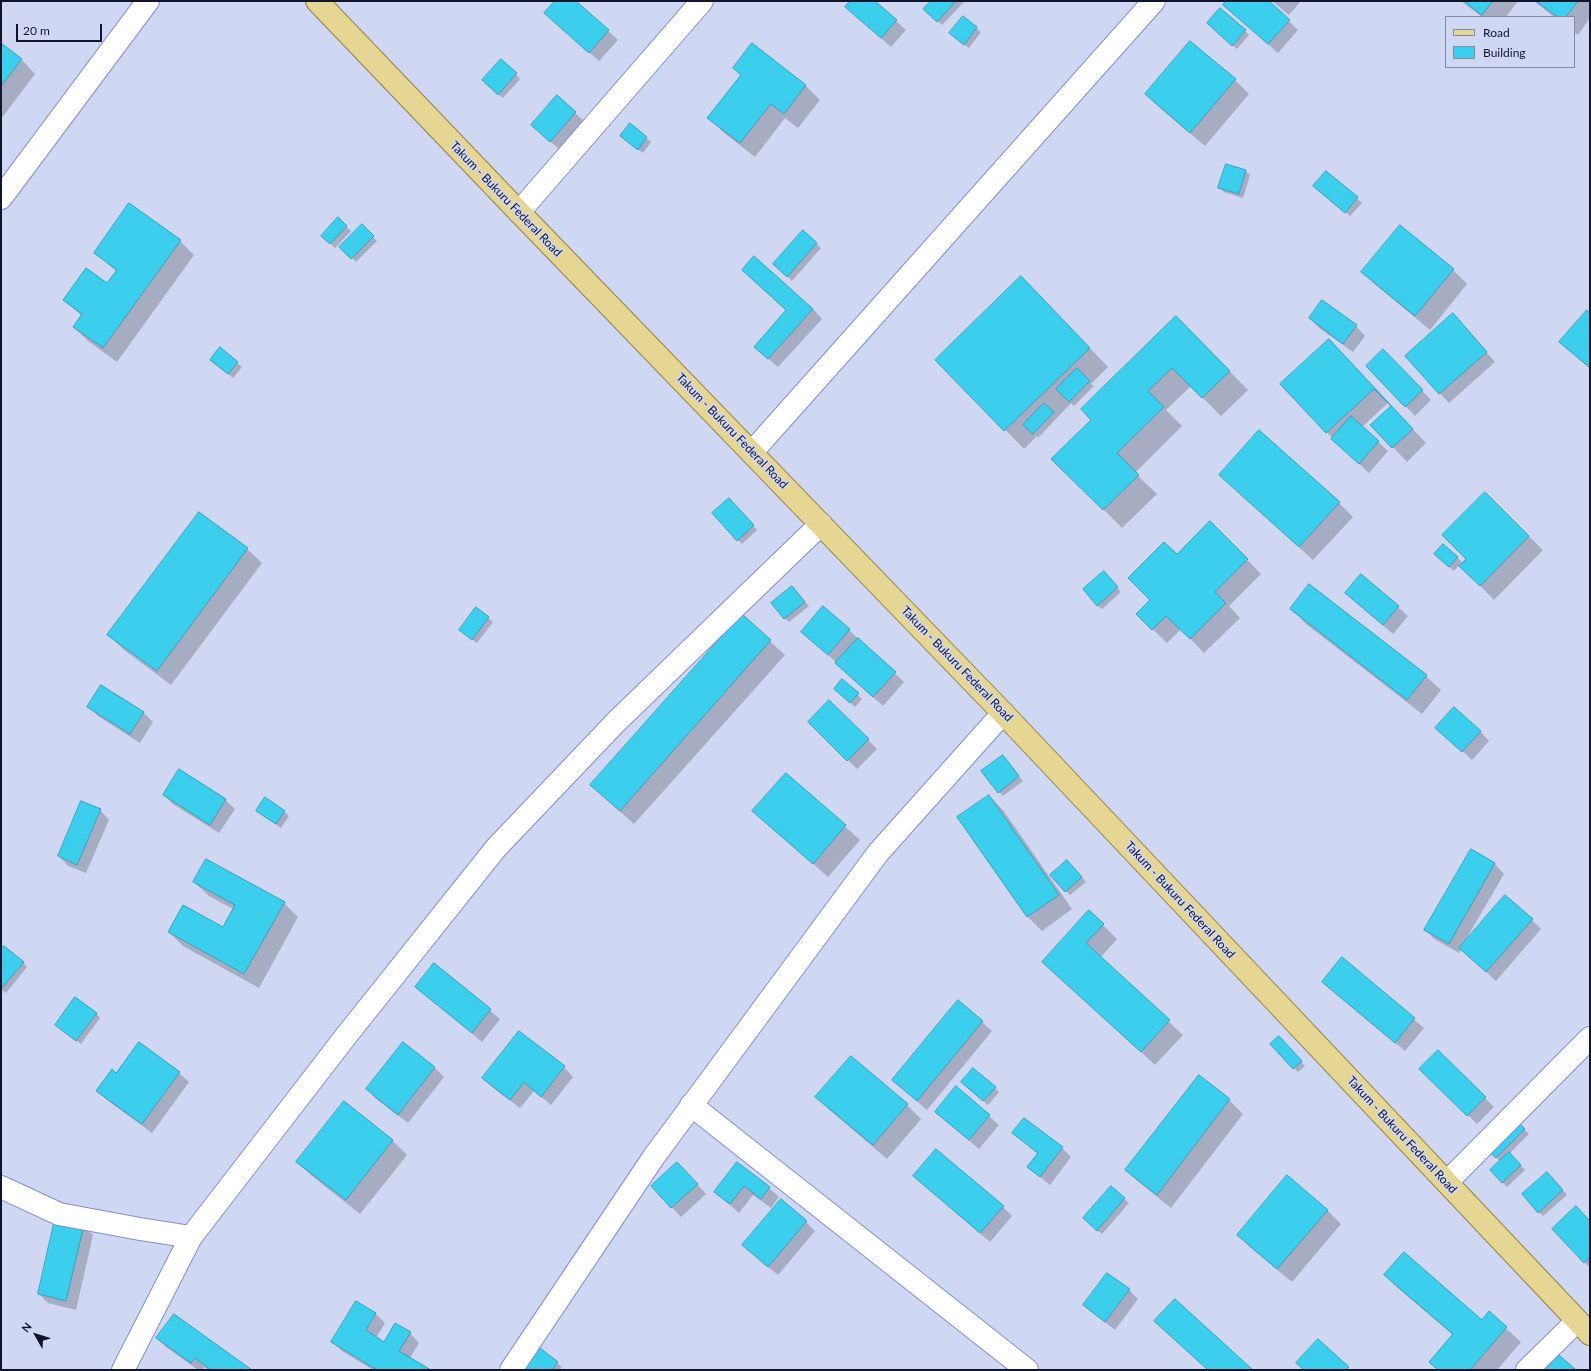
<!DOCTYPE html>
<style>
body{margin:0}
#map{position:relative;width:1591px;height:1371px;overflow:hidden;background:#d0d7f3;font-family:Lato,sans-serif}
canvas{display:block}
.frame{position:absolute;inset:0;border:2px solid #11142d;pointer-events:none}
.legend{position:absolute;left:1445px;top:16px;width:130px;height:52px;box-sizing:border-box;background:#d0d7f3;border:1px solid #8489a4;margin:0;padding:5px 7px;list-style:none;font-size:12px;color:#11142d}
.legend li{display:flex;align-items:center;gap:8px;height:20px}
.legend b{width:20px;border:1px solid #8489a4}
.north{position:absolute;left:16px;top:1315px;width:40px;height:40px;-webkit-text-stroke:3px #d0d7f3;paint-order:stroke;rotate:309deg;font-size:11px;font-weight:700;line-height:16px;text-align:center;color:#11142d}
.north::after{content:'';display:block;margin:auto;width:14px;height:18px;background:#11142d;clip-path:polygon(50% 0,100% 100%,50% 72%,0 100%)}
.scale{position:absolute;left:16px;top:24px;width:86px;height:18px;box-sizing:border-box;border:2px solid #11142d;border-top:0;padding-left:5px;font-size:12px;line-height:14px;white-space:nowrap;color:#11142d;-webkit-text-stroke:3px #d0d7f3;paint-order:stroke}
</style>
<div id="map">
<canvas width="1591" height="1371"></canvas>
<div class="frame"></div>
<ul class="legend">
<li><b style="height:5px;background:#e6d694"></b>Road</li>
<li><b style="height:11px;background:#3cceed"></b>Building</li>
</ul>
<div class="north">N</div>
<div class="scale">20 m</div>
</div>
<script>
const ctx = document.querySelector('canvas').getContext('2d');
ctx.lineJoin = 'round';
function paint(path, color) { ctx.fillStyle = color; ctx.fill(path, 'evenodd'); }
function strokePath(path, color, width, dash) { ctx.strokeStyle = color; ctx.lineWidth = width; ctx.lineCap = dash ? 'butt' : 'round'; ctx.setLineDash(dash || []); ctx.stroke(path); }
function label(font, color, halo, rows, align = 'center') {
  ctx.font = font + ' Lato,sans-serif'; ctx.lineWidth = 3; ctx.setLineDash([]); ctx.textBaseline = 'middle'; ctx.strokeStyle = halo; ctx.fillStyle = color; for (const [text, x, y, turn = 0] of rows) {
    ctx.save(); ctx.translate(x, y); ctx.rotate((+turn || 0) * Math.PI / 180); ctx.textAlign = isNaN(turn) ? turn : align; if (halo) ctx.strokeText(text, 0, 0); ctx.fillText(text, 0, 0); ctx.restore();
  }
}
paint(new Path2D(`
 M556,1H575L618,40L599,61L555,22Z
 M851,1H874L906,30L891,47L856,16Z
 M932,1H965L942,25L925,9Z
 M1228,1H1267L1298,30L1278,53L1234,14Z
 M1272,1H1301L1289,15Z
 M1461,1H1518L1506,17H1482Z
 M1534,1H1590V18L1578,35L1574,32V17H1554Z
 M976,28L981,32L969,48L955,38Z
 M1213,28L1245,31L1249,35L1237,49Z
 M1,44L21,59L35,74L1,119Z
 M752,45L806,86L820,100L798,128L785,118L755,157L723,132L709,118L742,75Z
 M516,74L520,79L503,98L487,85Z
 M1235,80L1249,94L1205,146L1160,108L1146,94Z
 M557,97L585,122L560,150L542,134Z
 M630,125L651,142L643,153L621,136Z
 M1227,165L1246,171L1250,175L1243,198L1224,192L1220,188Z
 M1326,172L1362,203L1350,216L1319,190Z
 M338,219L351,231L335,248L327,240Z
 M362,226L377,241L356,262L341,247Z
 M803,232L821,248L792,281L778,268Z
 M180,241L194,255L117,362L88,341L74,327L82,316L64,300L108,285L117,272L95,252Z
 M743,270L813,309L822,319L778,367L765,356L787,311Z
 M1453,270L1467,284L1430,330L1377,286L1362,272Z
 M1040,296L1108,367L1091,384L1094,386L1074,406L1071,403L1038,438L1037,436L1024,449L937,360Z
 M1176,317L1248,390L1221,416L1191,386L1166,410L1182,426L1135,473L1157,494L1122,528L1053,459L1092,420Z
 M1310,318L1356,326L1365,336L1353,352L1319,328Z
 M1462,324L1495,362L1449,403L1406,356Z
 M1329,340L1388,403L1362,427L1388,451L1369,473L1342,448L1281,385Z
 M220,349L242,367L233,378L211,360Z
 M1383,351L1431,400L1415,416L1367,366Z
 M1405,421L1426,443L1407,462L1372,425Z
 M1220,475L1339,503L1353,517L1313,560Z
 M1485,493L1543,550L1494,600L1461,566L1467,559Z
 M733,504L757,530L742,544L738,540Z
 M199,513L247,549L262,563L171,685L123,649L109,635Z
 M1210,522L1261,574L1229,606L1240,618L1204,653L1181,629L1167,643L1137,614L1151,600L1177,555Z
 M1443,545L1462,562L1454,571L1440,558Z
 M1361,575L1408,616L1393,634L1346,593Z
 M1108,577L1121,592L1102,609L1097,605Z
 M796,591L809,606L789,622L784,618Z
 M476,608L493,622L477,643L465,634Z
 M823,608L849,630L904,682L883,706L846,673L837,663L812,641Z
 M1292,609L1426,676L1441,690L1422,714L1306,624Z
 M742,616L785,655L634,824L606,799Z
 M842,680L862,699L855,707L840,693Z
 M102,686L144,713L153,722L140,743L98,716L89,707Z
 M829,701L877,749L857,769L809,722Z
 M1437,728L1480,731L1489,741L1472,760Z
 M1003,756L1023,781L1003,796L999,792Z
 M786,774L860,840L828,877L754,811Z
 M164,795L225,800L235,809L219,833L173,804Z
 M989,796L1003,810L1072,909L1042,931L1028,917L959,818Z
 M100,810L109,820L86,873L68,866L59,856Z
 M257,811L285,812L289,816L281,828Z
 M1471,850L1495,864L1504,874L1465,941L1532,920L1541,929L1496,981L1461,949L1459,953L1434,939L1425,929Z
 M1072,866L1086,882L1070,895L1066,891Z
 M194,882L284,903L298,917L259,988L183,946L169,932L223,928L233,909L209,896Z
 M1103,925L1117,939L1100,958L1183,1035L1155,1065L1043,962Z
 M1,951L23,962L27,967L6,993L1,989Z
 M1342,958L1424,1028L1405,1051L1323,981Z
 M434,964L500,1019L482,1042L416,986Z
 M958,1001L992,1031L927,1110L893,1080Z
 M96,1013L100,1018L81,1044L56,1025Z
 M1279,1037L1305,1066L1298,1072L1271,1044Z
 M403,1043L435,1068L444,1077L408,1123L376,1099L367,1089Z
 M1438,1051L1494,1107L1477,1124L1421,1069Z
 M564,1067L573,1077L551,1105L534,1091L520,1108L492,1087L483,1078Z
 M179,1073L189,1082L152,1133L107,1100L97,1090L117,1074Z
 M1199,1077L1229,1100L1243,1114L1171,1208L1141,1184L1126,1170Z
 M967,1087L995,1088L999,1092L988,1105Z
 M957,1088L999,1125L979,1149L946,1121Z
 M817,1097L907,1105L921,1119L887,1159L831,1111Z
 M1511,1117L1529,1134L1509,1154L1525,1170L1507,1187L1491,1171L1501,1162L1484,1145Z
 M1013,1133L1062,1148L1071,1157L1050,1185L1028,1167L1038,1154Z
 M392,1140L407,1155L360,1214L312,1176L298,1162Z
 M737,1163L769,1188L779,1197L771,1208L753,1195L739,1213L715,1192Z
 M687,1173L706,1194L681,1217L652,1186Z
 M914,1176L1003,1207L1012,1216L990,1242Z
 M1552,1177L1567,1195L1543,1216L1539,1212Z
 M1124,1199L1129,1203L1102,1234L1088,1223Z
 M1327,1210L1341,1224L1292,1282L1252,1249L1238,1235Z
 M806,1222L815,1231L778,1275L753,1254Z
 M1590,1222V1268L1553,1229Z
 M83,1226L93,1235L76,1310L48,1303L39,1294Z
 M1385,1275L1482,1321L1489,1313L1521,1342L1497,1370H1438L1430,1362L1453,1335L1399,1289Z
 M1129,1290L1138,1299L1115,1330L1094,1314L1084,1305Z
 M356,1302L376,1314L385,1323L376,1338L384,1343L410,1333L419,1343L410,1358L429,1370H373L342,1351L332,1342Z
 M157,1338L251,1370H209L204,1367L202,1370H198L166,1347Z
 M557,1363L562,1367L559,1370H525Z`), '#0003');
const building = new Path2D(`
 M555,1H576L609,30L589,53L544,13Z
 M850,1H875L897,20L881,38L845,7Z
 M931,1H956L937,22L923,9Z
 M1226,1H1269L1290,20L1268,44L1223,5Z
 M1464,1H1493L1482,15Z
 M1536,1H1578L1566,17H1558Z
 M1220,8L1246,30L1232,46L1207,23Z
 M963,16L977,27L964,45L949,33Z
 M1190,41L1236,79L1190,133L1145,94Z
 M1,43L22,59L1,86Z
 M752,43L806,85L784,114L771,104L740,143L707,118L741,75L733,68Z
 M501,59L517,73L498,95L482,80Z
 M557,95L576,112L550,142L531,125Z
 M630,123L647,137L638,150L620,136Z
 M1226,164L1246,170L1239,194L1218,188Z
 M1326,171L1358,197L1345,213L1313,186Z
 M129,203L181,240L103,348L73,327L82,314L63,300L86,268L107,283L117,270L94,253Z
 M338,217L347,226L330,244L321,236Z
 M362,224L374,236L351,259L339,247Z
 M1400,225L1454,269L1415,316L1361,272Z
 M803,230L817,243L787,277L773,264Z
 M754,256L813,309L768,359L754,347L786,310L742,270Z
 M1021,276L1090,348L1004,431L935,360Z
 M1322,300L1357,325L1343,344L1309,318Z
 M1587,310L1590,313V368L1559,342Z
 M1453,313L1487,352L1439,394L1405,356Z
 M1176,316L1230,371L1202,398L1172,368L1148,391L1164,407L1117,453L1139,475L1103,510L1051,459L1091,420L1081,409Z
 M1329,339L1413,429L1392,448L1370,425L1391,406L1374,389L1326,433L1280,384Z
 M220,347L238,362L228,374L210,360Z
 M1383,349L1423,390L1405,407L1366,366Z
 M1077,368L1090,381L1069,402L1056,389Z
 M1044,403L1054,412L1033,434L1023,425Z
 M1351,416L1379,441L1359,464L1331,439Z
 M1259,430L1340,502L1299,547L1219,475Z
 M1485,492L1529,536L1480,586L1459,566L1466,559L1442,535Z
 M729,498L754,525L737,541L712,513Z
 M199,512L248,548L157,671L107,635Z
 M1210,521L1248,559L1215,592L1226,603L1190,639L1166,616L1152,630L1136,614L1150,600L1128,578L1164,542L1177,554Z
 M1443,544L1458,557L1449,567L1434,554Z
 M1104,571L1118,587L1097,606L1083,589Z
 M1361,574L1399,606L1383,625L1345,593Z
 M1309,584L1427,675L1407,700L1290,609Z
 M792,586L805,602L784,619L771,603Z
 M823,606L850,629L828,655L801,632Z
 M476,607L489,617L472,640L459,630Z
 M742,614L771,640L620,811L590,785Z
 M858,638L896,672L873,697L835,663Z
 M842,679L859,693L850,703L834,689Z
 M101,685L144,712L130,734L87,707Z
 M829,700L869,739L847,761L808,722Z
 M1454,707L1481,731L1462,752L1435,728Z
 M1003,755L1019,776L998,793L981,771Z
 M179,769L226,799L210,825L163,795Z
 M786,773L846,825L813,864L752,811Z
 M989,795L1059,895L1027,917L957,817Z
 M265,797L285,811L276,824L256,811Z
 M81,801L101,809L77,865L58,856Z
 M1471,849L1495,863L1449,944L1424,930Z
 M206,859L285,902L244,974L168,932L183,905L223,927L235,905L193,882Z
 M1067,860L1082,877L1065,892L1050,875Z
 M1505,895L1533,919L1486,972L1459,948Z
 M1089,910L1104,924L1086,943L1170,1020L1141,1052L1042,962Z
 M4,946L24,962L1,989V950Z
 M1342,957L1415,1018L1395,1043L1322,982Z
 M434,963L491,1009L472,1033L415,987Z
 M75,997L97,1013L76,1041L55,1025Z
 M958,1000L983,1021L917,1101L892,1080Z
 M519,1031L565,1066L541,1097L524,1082L510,1100L482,1078Z
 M1279,1036L1302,1061L1293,1069L1270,1044Z
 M139,1042L180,1072L142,1124L96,1091L112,1069L116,1073Z
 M403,1042L435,1067L398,1115L366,1089Z
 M1438,1050L1486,1097L1467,1116L1419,1069Z
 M851,1056L908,1104L873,1145L815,1097Z
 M973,1068L996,1087L983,1101L961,1082Z
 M1199,1075L1230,1099L1157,1195L1125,1170Z
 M956,1086L990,1115L969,1140L935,1112Z
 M344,1101L393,1140L346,1200L296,1162Z
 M1511,1115L1525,1129L1496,1158L1482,1145Z
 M1024,1118L1063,1147L1040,1177L1027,1167L1038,1153L1012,1133Z
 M936,1149L1004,1206L980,1233L913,1176Z
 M1509,1152L1521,1165L1502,1183L1490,1170Z
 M677,1162L698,1184L671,1208L651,1186Z
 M737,1162L770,1187L761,1199L744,1186L730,1204L714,1192Z
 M1547,1172L1563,1190L1538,1213L1522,1194Z
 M1287,1175L1328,1210L1277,1269L1237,1235Z
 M1111,1186L1125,1198L1097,1231L1083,1218Z
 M781,1199L807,1221L768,1267L742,1245Z
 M1576,1206L1590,1221V1257L1584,1263L1552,1229Z
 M55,1219L84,1225L66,1301L38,1294Z
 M1404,1252L1482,1320L1489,1311L1507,1327L1470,1370H1438L1429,1362L1453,1334L1384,1275Z
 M1107,1273L1130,1289L1105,1322L1083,1305Z
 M1175,1299L1253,1370H1208L1154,1321Z
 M356,1301L376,1313L366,1330L384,1342L395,1323L411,1332L399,1351L431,1370H377L331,1342Z
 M174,1314L252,1370H211L195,1358L191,1363L156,1338Z
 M1318,1339L1349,1367L1346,1370H1304L1296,1363Z
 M540,1348L558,1362L552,1370H523Z
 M1559,1355L1576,1370H1546Z`);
paint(building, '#3cceed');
strokePath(building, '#36a0b8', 1);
const minor = new Path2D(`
 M1,198L148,1
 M519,212L702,1
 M752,452L1154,1
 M691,1105L1027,1370
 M1447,1182L1590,1038
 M1,1187L59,1214L140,1229L191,1237
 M123,1370L191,1237L346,1036L496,848L616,722L821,524
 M511,1370L653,1158L878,853L1003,713
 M1527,1370L1577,1321`);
const primary = new Path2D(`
 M317,1L519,212L1003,713L1590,1334`);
strokePath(minor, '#828dd0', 24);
strokePath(primary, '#908142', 24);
strokePath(minor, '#fff', 22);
strokePath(primary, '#e6d694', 22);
label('12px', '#11142d', '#d0d7f3', [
 ["Takum - Bukuru Federal Road",506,199,46],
 ["Takum - Bukuru Federal Road",732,431,46],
 ["Takum - Bukuru Federal Road",957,664,46],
 ["Takum - Bukuru Federal Road",1180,900,47],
 ["Takum - Bukuru Federal Road",1402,1135,47]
]);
</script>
